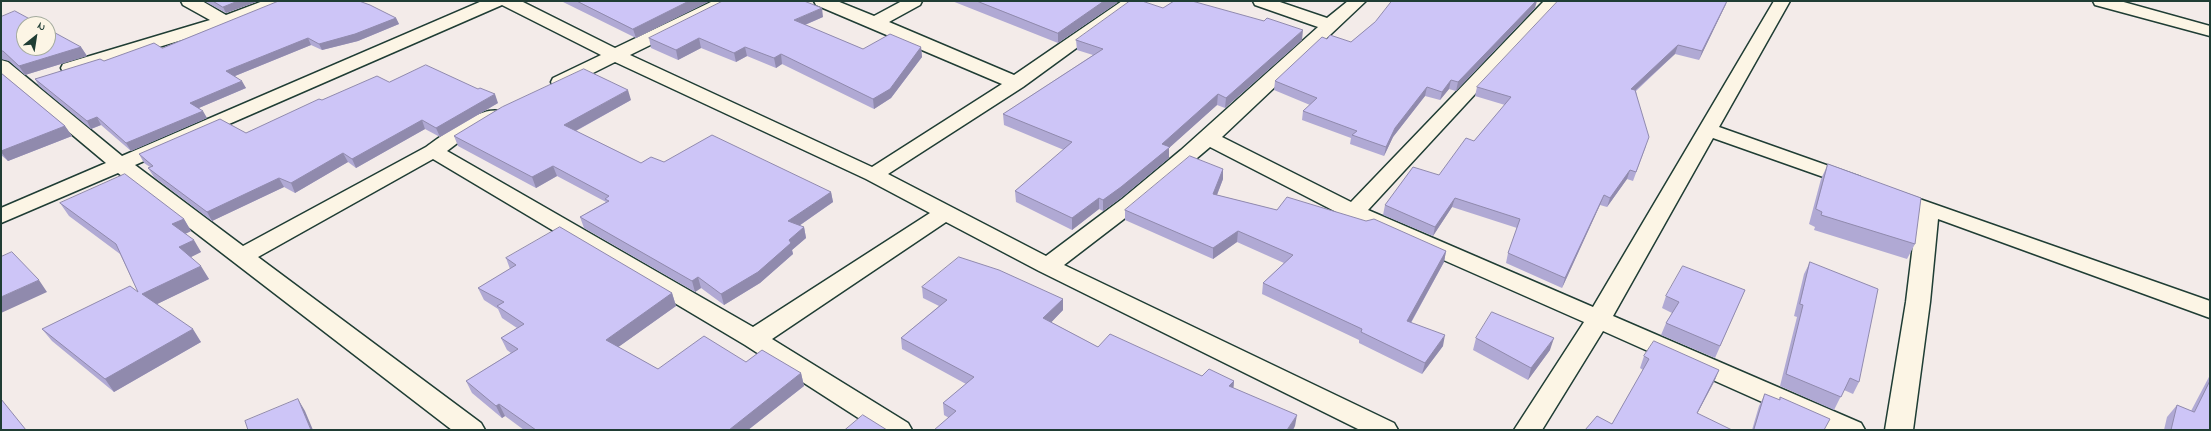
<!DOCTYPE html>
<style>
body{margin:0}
#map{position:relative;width:2211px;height:431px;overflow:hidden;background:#f3ebe9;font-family:"Indie Flower",sans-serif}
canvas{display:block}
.frame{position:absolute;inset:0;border:2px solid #1f3d34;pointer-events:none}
.north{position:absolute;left:16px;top:16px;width:40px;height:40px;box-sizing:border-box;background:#fcf5e5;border:1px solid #a4ab9e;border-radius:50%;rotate:30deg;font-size:11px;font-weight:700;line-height:16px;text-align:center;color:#1f3d34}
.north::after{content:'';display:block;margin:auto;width:14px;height:18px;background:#1f3d34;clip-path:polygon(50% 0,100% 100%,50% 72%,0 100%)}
</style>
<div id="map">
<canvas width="2211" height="431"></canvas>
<div class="frame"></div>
<div class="north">N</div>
</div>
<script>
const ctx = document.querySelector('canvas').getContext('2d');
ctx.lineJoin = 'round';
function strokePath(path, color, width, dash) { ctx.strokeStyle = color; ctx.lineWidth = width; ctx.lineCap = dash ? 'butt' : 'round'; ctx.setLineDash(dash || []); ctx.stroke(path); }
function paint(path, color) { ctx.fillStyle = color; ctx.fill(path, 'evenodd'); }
const street = new Path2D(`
 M181,1H202L226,15L263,1H287L285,5L231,25L77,72L70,74L63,72L61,68L63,64L210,20L183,5Z
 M482,1H521L615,48L713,1H734L732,5L630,55L872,167L1002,84L816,5L814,1H837L874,16L902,1H922L920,5L889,22L1014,75L1122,1H1141L1023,87L888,174L1046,256L1122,199L1181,150L1318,27L1255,5L1253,1H1277L1327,18L1348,1H1366L1222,137L1351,202L1544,1H1561L1368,210L1593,307L1774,1H1790L1719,127L1860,177L1864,181L1860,185L1853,187L1846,185L1713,138L1613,316L1861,423L1865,430H1825L1603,331L1542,430H1514L1584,322L1346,217L1210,147L1137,209L1064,265L1394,423L1398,430H1360L1039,271L946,222L772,339L908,423L912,430H877L745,345L433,159L258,257L481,423L485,430H452L118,173L1,223V208L106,163L1,75V60L8,62L122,156ZM502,5L601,55L553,78L551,82L553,86L560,88L567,86L615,62L866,179L930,213L753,327L447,151L468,135L500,119L503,115L500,111C479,106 443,135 426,147L243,246L135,165Z
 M2093,1H2120L2210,26V36L2095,5Z
 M1891,189L2210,301V318L1938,219L1930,302L1913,430H1885L1906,302L1917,212L1883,200L1880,195L1883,190Z`);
strokePath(street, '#1f3d34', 3);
paint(street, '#fcf5e5');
paint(new Path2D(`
 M204,1H259L226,13Z
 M561,1H710L636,38Z
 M952,1H1117V3L1058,43Z
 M1726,4L1699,60L1675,54L1636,91L1646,146L1633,181L1627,179L1607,207L1600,205L1562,288L1506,263L1508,253L1517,228L1452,207L1433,236L1383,215L1385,205L1439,175L1474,141L1505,105L1475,96L1477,87Z
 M1163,8L1302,40L1225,108L1217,105L1169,148V158L1121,198L1103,211L1099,209L1072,230L1016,202L1015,191L1064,150L1004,125L1003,114L1093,55L1077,50L1076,40Z
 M1535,8L1456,91L1449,89L1440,100L1425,96L1393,137L1384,156L1350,144L1351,138L1302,120L1303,111L1310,105L1274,90L1275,81L1327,39L1351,42L1375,22Z
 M1,17L81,47L87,56L25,75L9,61L1,59Z
 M823,17L805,25L863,49L921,47L922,57L891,98L874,109L782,64L776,68L747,56L736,62L701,48L678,60L651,48L649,38Z
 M396,18L399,24L358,41L322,50L311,45L235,76L246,88L199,108L207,118L131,151L101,125L91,129L39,86L35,79L104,61L162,48Z
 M1,73L65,126L72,136L8,161L1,155Z
 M389,82L498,103L440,137L425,129L356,168L348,162L295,193L284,187L212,221L154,177L148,168L150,167L144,163L139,154L246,133L322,100Z
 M631,100L576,131L641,163L664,162L831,192L833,202L799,226L804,227L806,238L792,250L793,254L760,283L724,305L701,288L695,292L584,228L580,217L606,202L557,176L536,188L458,146L454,136Z
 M1828,164L1915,244L1907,259L1814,230L1815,227L1809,224L1821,179Z
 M1223,169V179L1217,195L1277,210L1446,251L1444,262L1411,323L1443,346L1422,374L1359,343V340L1262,294L1263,283L1284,263L1237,242L1213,259L1125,220V210Z
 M60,203L184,219L191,231L185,234L201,252L191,257L209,279L157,304L201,342L114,392L52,341L42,329L138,292L120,254L69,216Z
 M506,258L672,293L676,306L618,347L658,369L746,362L801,373L804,386L748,430H524L505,416L502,418L472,393L466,381L511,353L507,350L501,338L517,328L502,318L498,309L484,300L478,288L510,269Z
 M1810,262L1859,382L1853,394L1844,390L1834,410L1780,386L1797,317L1794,316L1804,274Z
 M922,287L1063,299V310L1051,322L1098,347L1202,376L1234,381L1233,388L1295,426L949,418L944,415L943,403L966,384L902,349L901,338L939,306L923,298Z
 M1745,290L1715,358L1661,335L1666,323L1672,313L1662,308L1666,296Z
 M1476,338L1550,350L1528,380L1473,350Z
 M1644,356L1719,370L1714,382L1697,414L1612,424L1643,370L1640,368Z
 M2210,375V430H2164L2167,417L2177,405L2191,411Z
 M1765,394L1779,400L1780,397L1824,430H1752L1759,406Z`), '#b0a9d4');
paint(new Path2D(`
 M238,1H259L226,13L223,7Z
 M689,1H710L636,38L633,29Z
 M1104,1H1117V3L1058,43V33Z
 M1536,1H1537L1535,8L1456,91L1458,82Z
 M1727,1L1726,4L1699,60L1702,51Z
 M822,8L823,17L795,29L794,20Z
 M396,18L399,24L358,41L322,50L319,44Z
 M1303,30L1302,40L1225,108L1226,98Z
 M308,38L311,45L230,78L226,71Z
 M699,38L701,48L678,60L676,50Z
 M1678,45L1675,54L1628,97L1631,89Z
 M81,47L87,56L25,75L19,66Z
 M745,47L747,56L736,62L734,53Z
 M921,47L922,57L891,98L874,109L873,99Z
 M781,54L782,64L776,68L774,58Z
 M1451,80L1449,89L1440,100L1442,92Z
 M242,81L246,88L194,110L190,103Z
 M1427,87L1425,96L1393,137L1384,156L1386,147L1395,128Z
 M628,90L631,100L568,135L564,125Z
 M495,94L498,103L440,137L436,128Z
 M1218,94L1217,105L1169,148V158L1121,198L1103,211V200L1162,144Z
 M203,111L207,118L131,151L126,143Z
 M97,117L101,125L91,129L87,121Z
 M422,120L425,129L356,168L352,159Z
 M65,126L72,136L8,161L1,152V151Z
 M343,153L348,162L295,193L291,183Z
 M553,166L557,176L536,188L532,177Z
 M1223,169V179L1213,205V194Z
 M1630,170L1627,179L1607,207L1610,198Z
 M279,178L284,187L212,221L207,212Z
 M831,192L833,202L790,232L788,221Z
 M1604,195L1600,205L1562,288L1565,278Z
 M1099,198V209L1072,230V218Z
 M1455,198L1452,207L1433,236L1435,227Z
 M184,219L191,231L179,237L172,224Z
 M804,227L806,238L792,250L793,254L760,283L724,305L721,294L789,240Z
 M1238,231L1237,242L1213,259V248Z
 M194,240L201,252L187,259L179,247Z
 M1446,251L1444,262L1405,333L1407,321Z
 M201,266L209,279L151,307L142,294Z
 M698,277L701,288L695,292L692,281Z
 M39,280L47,292L1,313V297Z
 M672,293L676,306L610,353L606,340Z
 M1063,299V310L1044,330L1043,318Z
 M193,329L201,342L114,392L105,379Z
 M1445,335L1443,346L1422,374L1425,363Z
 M1554,338L1550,350L1528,380L1531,368Z
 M1719,370L1714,382L1691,425L1697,413Z
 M801,373L804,386L748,430H729Z
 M1234,381L1233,393L1229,386Z
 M298,399L305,411L313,430H311Z
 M499,404L505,416L502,418L496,406Z
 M1297,415L1295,426L1293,430H1287Z`), '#908aad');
const building = new Path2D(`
 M213,1H238L223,7Z
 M279,1H359L370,5L396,18L355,34L319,44L308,38L226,71L242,81L190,103L203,111L126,143L97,117L87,121L35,79L100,59L104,61L154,43L162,48Z
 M577,1H689L633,29Z
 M723,1H804L822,8L794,20L863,49L890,34L921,47L890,89L873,99L781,54L774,58L745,47L734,53L699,38L676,50L649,38Z
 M977,1H1104L1058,33Z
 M1130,1H1142L1163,8L1174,1H1192L1264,21L1267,18L1303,30L1226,98L1218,94L1162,144L1170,147L1121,187L1103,200L1099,198L1072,218L1015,191L1072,142L1003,114L1103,49L1076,40Z
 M1392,1H1536L1458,82L1451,80L1442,92L1427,87L1395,128L1386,147L1352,135L1357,131L1303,111L1317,98L1275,81L1322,37L1327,39L1330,35L1351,42L1375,22Z
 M1558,1H1727L1702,51L1678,45L1631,89L1635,90L1649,137L1636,172L1630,170L1610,198L1604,195L1565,278L1508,253L1520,219L1455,198L1435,227L1385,205L1413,167L1439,175L1466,138L1474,141L1511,97L1477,87Z
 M15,11L39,24H24V48H48V29L81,47L19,66L3,51H1V17Z
 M426,65L478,89L480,88L495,94L436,128L422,120L352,159L343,153L291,183L279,178L207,212L148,168L153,166L139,154L220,119L246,133L319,99L322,100L377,76L389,82Z
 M584,69L628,90L564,125L641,163L651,157L664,162L712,135L831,192L788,221L804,227L789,240L791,243L758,272L721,294L698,277L692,281L580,217L609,201L605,199L609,196L553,166L532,177L454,136L502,107Z
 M1,73L65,126L1,151Z
 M1190,156L1223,169L1213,194L1277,210L1287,197L1366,221L1374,219L1446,251L1407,321L1445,335L1425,363L1361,332L1362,329L1263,283L1293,255L1238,231L1213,248L1125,210Z
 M1828,164L1921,198L1915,244L1821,215L1822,212L1816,209Z
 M125,174L184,219L172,224L194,240L179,247L201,266L142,294L193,329L105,379L42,329L130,286L138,292L116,244L60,203Z
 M560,227L672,293L606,340L658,369L704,336L746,362L762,350L801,373L729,430H536L499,404L496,406L466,381L518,349L501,338L524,324L497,306L504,302L478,288L516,265L506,258Z
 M12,252L39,280L1,297V257Z
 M959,257L999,270L1063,299L1043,318L1098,347L1110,334L1202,376L1209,369L1234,381L1229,386L1297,415L1287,430H934L956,411L943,403L974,377L901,338L947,300L922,287Z
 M1810,262L1878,289L1859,382L1850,378L1841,397L1786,374L1803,305L1800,304Z
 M1683,266L1745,290L1720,346L1666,323L1679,302L1666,296Z
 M1492,312L1554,338L1531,368L1476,338Z
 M1654,341L1719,370L1697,413L1732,430H1585L1597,416L1612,424L1649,359L1644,356Z
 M2210,381V430H2171L2177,405L2194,412Z
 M1765,394L1780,400V397L1830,419L1824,430H1754Z
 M1,399L26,430H1Z
 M298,399L311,430H248L245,421Z
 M863,415L887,430H845Z`);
paint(building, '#cdc5f7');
strokePath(building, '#908aad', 1);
</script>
